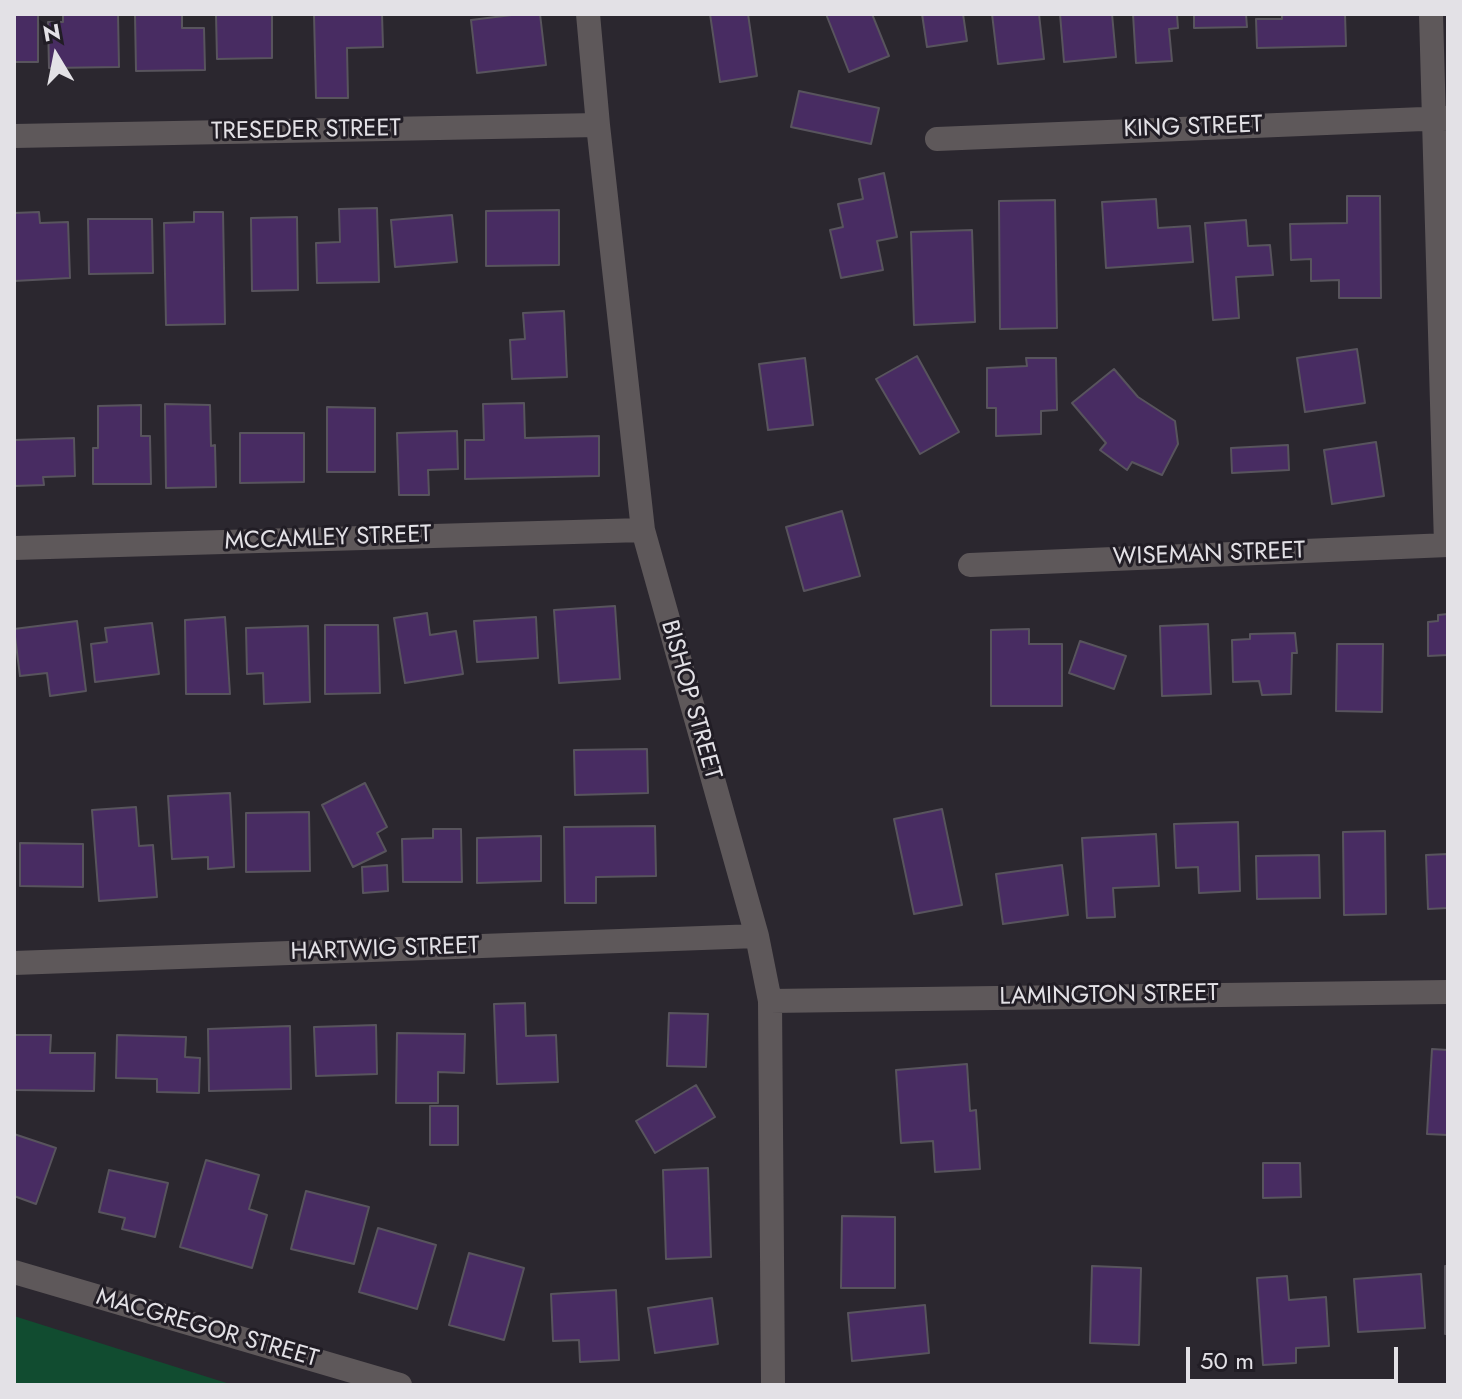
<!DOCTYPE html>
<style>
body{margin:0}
#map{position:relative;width:1462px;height:1399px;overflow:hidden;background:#2b272f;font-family:Jost,sans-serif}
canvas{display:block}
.frame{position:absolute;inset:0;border:16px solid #e3e1e6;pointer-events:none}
.north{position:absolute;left:16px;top:16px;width:80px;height:80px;-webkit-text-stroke:6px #211d25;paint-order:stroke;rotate:350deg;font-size:22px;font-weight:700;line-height:32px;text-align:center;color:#e3e1e6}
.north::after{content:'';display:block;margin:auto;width:28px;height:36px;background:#e3e1e6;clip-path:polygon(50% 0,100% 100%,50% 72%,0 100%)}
.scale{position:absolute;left:1186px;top:1347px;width:212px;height:36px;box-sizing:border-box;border:4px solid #e3e1e6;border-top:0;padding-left:10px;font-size:24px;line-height:28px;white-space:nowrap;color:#e3e1e6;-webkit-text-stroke:6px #211d25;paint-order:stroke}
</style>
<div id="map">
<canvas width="1462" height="1399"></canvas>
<div class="frame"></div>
<div class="north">N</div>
<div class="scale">50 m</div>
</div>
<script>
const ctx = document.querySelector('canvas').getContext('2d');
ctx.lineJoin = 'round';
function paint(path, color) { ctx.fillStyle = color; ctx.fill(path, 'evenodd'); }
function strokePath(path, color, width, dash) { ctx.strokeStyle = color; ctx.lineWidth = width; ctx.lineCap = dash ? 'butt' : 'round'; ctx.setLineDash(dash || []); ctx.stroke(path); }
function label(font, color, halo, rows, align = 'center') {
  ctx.font = font + ' Jost,sans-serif'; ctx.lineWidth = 6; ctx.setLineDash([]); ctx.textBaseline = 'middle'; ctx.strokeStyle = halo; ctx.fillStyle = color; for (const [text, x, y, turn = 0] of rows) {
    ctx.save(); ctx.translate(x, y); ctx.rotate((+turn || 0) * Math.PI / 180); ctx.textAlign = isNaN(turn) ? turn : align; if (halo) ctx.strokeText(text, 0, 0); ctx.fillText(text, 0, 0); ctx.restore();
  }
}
paint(new Path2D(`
 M14,1316L233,1385H14Z`), '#114c30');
const building = new Path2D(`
 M14,14H38V62H14Z
 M63,14H118L119,67L49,68L48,22H63Z
 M135,14H182V28H204L205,70L136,71Z
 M216,14H272V58L217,59Z
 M314,14H382L383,47L347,48L348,98H316Z
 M520,14H540L546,65L477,73L471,20Z
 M710,14H748L757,76L720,82Z
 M826,14H872L889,56L849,72Z
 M922,14H963L967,41L927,47Z
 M992,14H1039L1044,59L998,64Z
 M1060,14H1112L1116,57L1064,62Z
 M1133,14H1177L1178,28L1169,29L1172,61L1136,63Z
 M1194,14H1246L1247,27L1194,28Z
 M1282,14H1345L1346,46L1257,48L1256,19H1282Z
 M799,91L879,108L871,144L791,127Z
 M884,173L897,237L877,241L883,270L841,278L830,230L843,227L838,204L863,199L859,179Z
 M1347,196H1380L1381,298H1339V280L1311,281V259L1291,260L1290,224L1347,223Z
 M1156,199L1158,228L1190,226L1193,262L1106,268L1102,202Z
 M1055,200L1057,328L1000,329L999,201Z
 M377,208L379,282L317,283L316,243L340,242L339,209Z
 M559,210V265L486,266V211Z
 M39,212L40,223L68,222L70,278L14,281V213Z
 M194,212H223L225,324L166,325L164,223L194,222Z
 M452,215L457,262L395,267L391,220Z
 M297,217L298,290L252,291L251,218Z
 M88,219H152L153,273L89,274Z
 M1246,220L1248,246L1270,245L1273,275L1236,277L1239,318L1213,320L1205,223Z
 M972,230L975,322L914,325L911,232Z
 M564,311L567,377L512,379L510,340L525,339L523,313Z
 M1357,349L1365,403L1305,412L1297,358Z
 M917,356L959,432L920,454L876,379Z
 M805,358L813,425L768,430L759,364Z
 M1026,358H1056L1057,410L1041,411V434L996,436V408H987V368L1027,366Z
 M1114,369L1138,397L1175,421L1178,444L1162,475L1132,462L1127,470L1100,450L1106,443L1072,403Z
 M524,403L525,438L599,436V476L465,479V440H484L483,404Z
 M165,404L210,405L211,446L215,445L216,487L166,488Z
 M141,405V436H150L151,484H93V448H98V406Z
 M327,407L375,408V472H327Z
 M457,431L458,469L428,470L429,495H399L397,433Z
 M240,433H304V482L240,483Z
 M74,438L75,476L43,477L44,485L14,486V440Z
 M1376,442L1384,496L1332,504L1324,450Z
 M1288,445L1289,470L1232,473L1231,448Z
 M842,511L860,576L804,591L786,527Z
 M615,606L620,679L559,683L554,610Z
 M427,613L430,635L456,631L463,674L405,683L394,618Z
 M1448,614V655L1428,656V622L1438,621V615Z
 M225,617L230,694H186L185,620Z
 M536,617L538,658L477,662L474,621Z
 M77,621L86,691L50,696L47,673L20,676L14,629Z
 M152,623L159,674L95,682L91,644L107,642L105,628Z
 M1208,624L1211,694L1162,696L1160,626Z
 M325,625H378L380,693L325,694Z
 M308,626L310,702L264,704L263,673L247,674L246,628Z
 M1029,629V644H1062V706H991V630Z
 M1295,633L1297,653H1292L1291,694L1262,695L1259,681L1233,682L1232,640L1250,639V634Z
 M1080,641L1126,656L1114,689L1069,673Z
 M1337,644H1383L1382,712L1336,711Z
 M647,749L648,793L575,795L574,750Z
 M365,783L387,827L377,833L386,851L353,867L322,805Z
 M230,793L234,867L208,869V857L172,859L168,796Z
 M136,807L139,846L153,845L157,897L99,901L92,810Z
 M942,809L962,905L914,914L894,819Z
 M309,812L310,871L246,872V813Z
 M1238,822L1240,891L1199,893L1198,867L1176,868L1174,824Z
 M655,826L656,876L596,877V903H565L564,827Z
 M433,829H461L462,882H403L402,839L433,838Z
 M1385,831L1386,914L1344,915L1343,832Z
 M1156,834L1159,886L1113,888L1115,917L1087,918L1082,838Z
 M541,836V881L477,883V838Z
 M20,843L83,844V887L20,886Z
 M1448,854V908L1428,909L1426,855Z
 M1319,855L1320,898L1257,899L1256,856Z
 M387,865L388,891L363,893L362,867Z
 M1062,865L1068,915L1003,924L996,874Z
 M525,1003L526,1036L556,1035L558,1082L497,1084L494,1004Z
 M669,1013L708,1014L706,1067L667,1066Z
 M376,1025L377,1074L316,1076L314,1027Z
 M290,1026L291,1089L209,1091L208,1029Z
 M397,1033L465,1034L464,1073L438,1072V1103H396Z
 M14,1035H51L50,1053H95L94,1091L14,1090Z
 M117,1035L186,1037L185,1057L200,1058L199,1093L157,1092V1079L116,1078Z
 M1432,1049L1448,1050V1135L1427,1134Z
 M967,1064L970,1111L976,1110L980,1169L935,1172L933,1141L901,1143L896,1070Z
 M696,1085L715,1117L655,1153L636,1121Z
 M430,1106H458V1145H430Z
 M14,1134L56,1148L36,1204L14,1196Z
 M206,1160L259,1175L249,1209L267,1215L252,1268L180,1247Z
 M1263,1163H1300L1301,1197L1263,1198Z
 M708,1168L711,1257L666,1259L663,1170Z
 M109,1170L168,1183L155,1237L122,1229L125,1218L99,1212Z
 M306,1191L369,1207L354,1264L291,1249Z
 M842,1216L895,1217V1288H841Z
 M378,1228L436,1245L417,1309L359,1292Z
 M469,1253L524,1268L504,1340L449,1325Z
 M1092,1266L1141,1268L1139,1345L1090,1343Z
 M1445,1266H1448V1334H1445Z
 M1421,1274L1425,1328L1358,1332L1354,1279Z
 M1287,1276L1289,1300L1326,1297L1329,1346L1296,1348V1363L1263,1365L1257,1278Z
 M616,1290L619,1360L580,1362L579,1340L553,1341L551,1294Z
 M712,1298L718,1344L655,1353L648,1308Z
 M925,1305L929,1353L852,1361L848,1313Z`);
paint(building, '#482c62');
strokePath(building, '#58545d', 2);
strokePath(new Path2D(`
 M588,14L598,125L643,530L757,936L770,1001L773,1385
 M1431,14L1446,545
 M14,136L598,125
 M937,139L1448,118
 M14,548L643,530
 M970,565L1448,545
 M14,963L757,936
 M770,1001L1448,992
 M14,1272L400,1385`), '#5e585a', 24);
label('24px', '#e3e1e6', '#211d25', [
 ["KING STREET",1193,128,-2],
 ["TRESEDER STREET",306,131,-1],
 ["MCCAMLEY STREET",328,539,-2],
 ["WISEMAN STREET",1209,555,-2],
 ["BISHOP STREET",690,700,74],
 ["HARTWIG STREET",385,950,-2],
 ["LAMINGTON STREET",1109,996,-1],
 ["MACGREGOR STREET",207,1329,16]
]);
</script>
